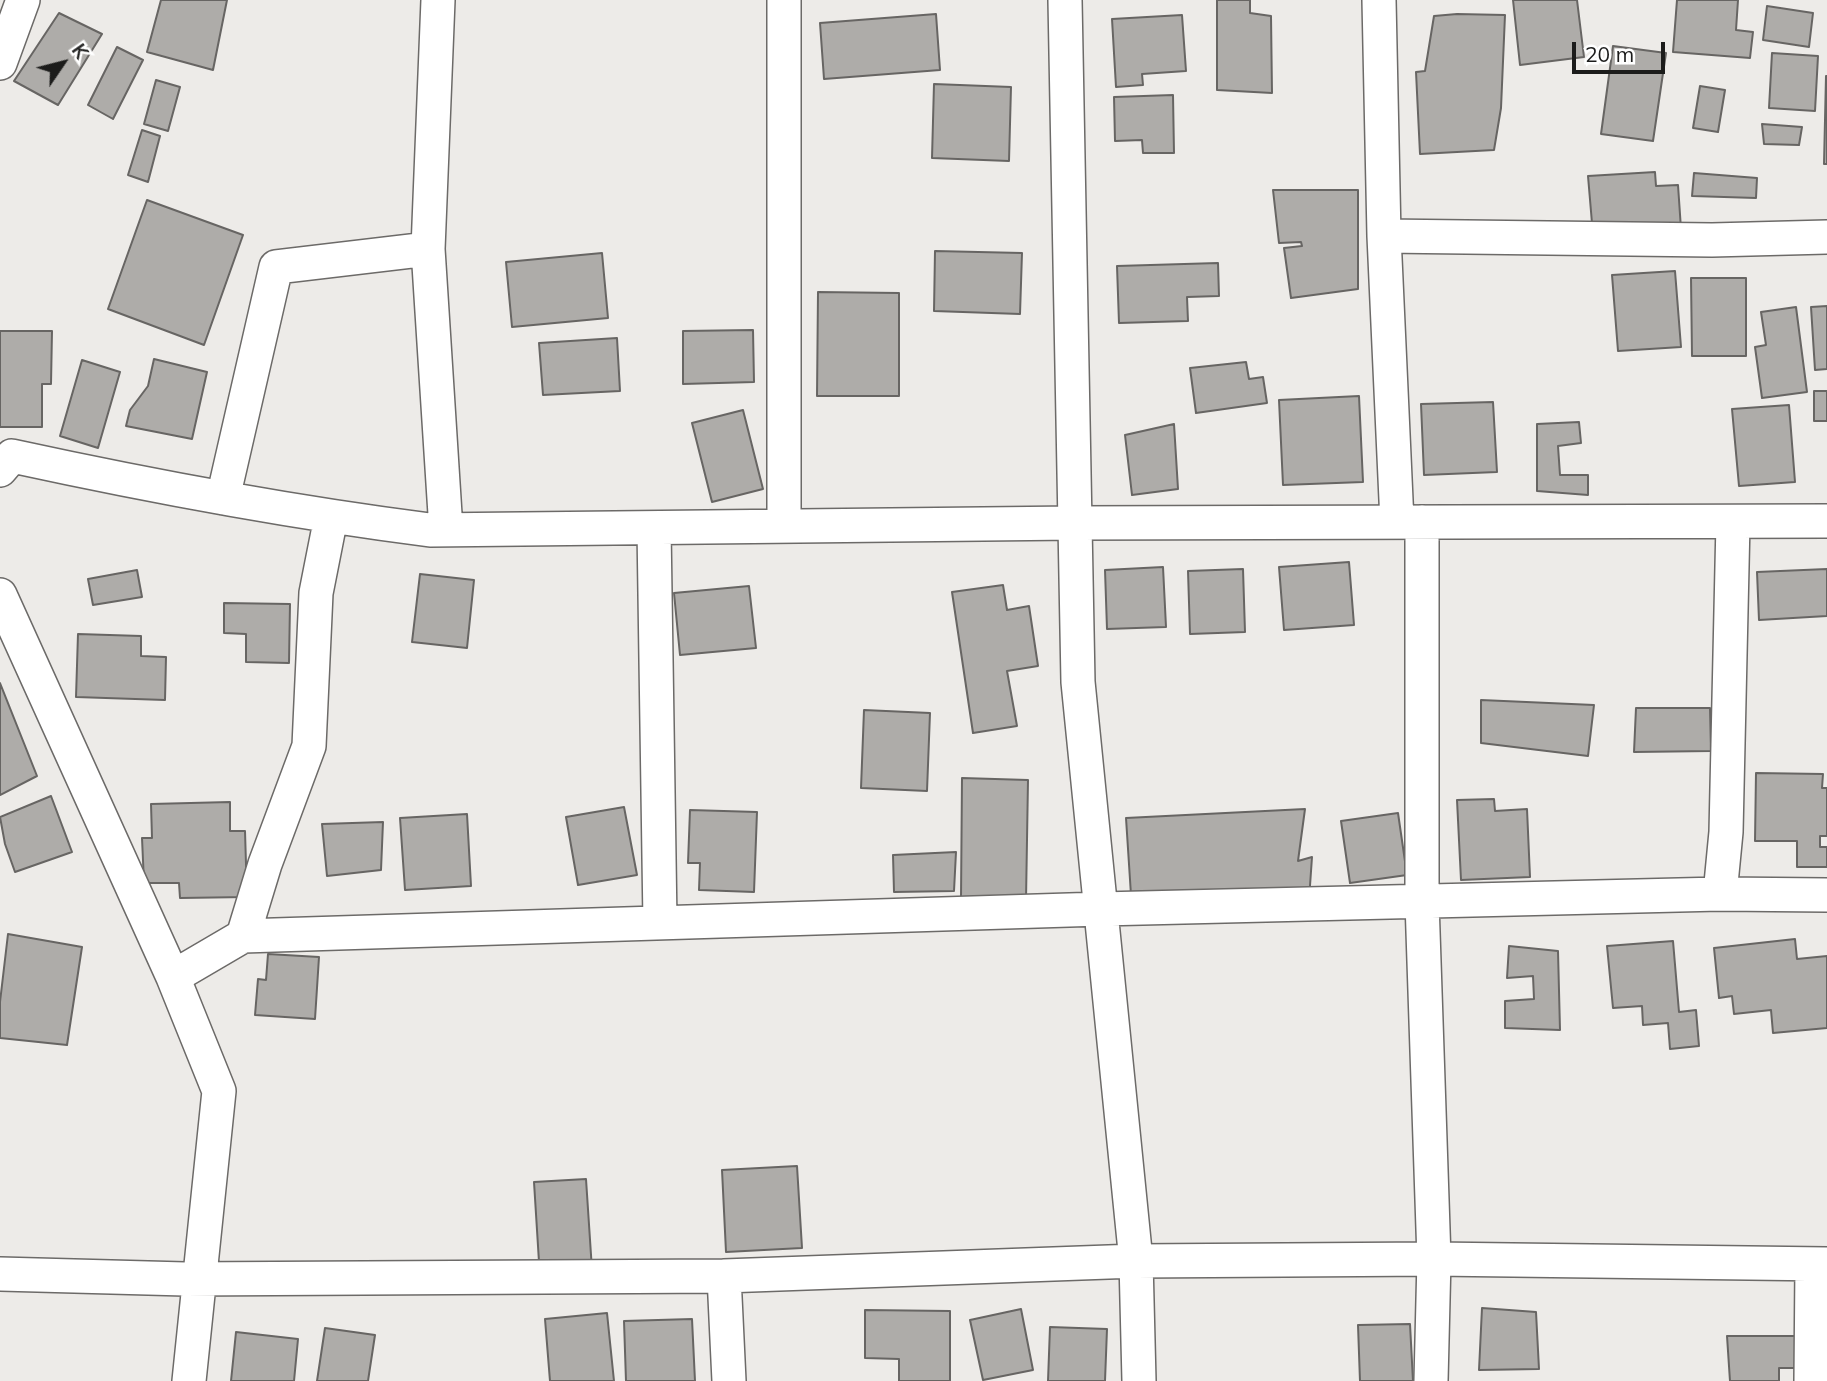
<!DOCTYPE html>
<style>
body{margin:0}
#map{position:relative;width:1827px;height:1381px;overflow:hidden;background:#edebe8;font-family:Mulish,sans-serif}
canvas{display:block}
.north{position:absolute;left:28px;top:28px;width:70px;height:70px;-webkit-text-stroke:5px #fff;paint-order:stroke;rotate:55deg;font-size:19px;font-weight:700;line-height:28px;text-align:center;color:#1c1c1b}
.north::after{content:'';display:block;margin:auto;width:24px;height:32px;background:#1c1c1b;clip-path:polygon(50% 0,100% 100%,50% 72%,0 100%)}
.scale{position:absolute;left:1572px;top:42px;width:93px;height:32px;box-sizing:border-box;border:4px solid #1c1c1b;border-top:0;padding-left:9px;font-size:21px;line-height:24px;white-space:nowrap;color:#1c1c1b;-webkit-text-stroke:5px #fff;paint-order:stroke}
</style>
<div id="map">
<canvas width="1827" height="1381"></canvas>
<div class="north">K</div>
<div class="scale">20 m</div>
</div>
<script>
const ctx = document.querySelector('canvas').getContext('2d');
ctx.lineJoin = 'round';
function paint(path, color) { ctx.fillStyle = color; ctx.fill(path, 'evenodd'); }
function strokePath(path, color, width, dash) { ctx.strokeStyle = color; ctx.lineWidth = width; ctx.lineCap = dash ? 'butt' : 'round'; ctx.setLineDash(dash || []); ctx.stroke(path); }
const building = new Path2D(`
 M161,0H227L213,70L147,52Z
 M1217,0H1250V13L1271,16L1272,93L1217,90Z
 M1513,0H1577L1584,57L1520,65Z
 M1677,0H1738L1736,30L1753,32L1750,58L1673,52Z
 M1767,6L1813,13L1809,47L1763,40Z
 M59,13L102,34L58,105L14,81Z
 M936,14L940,70L824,79L820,23Z
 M1457,14L1505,15L1501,108L1494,150L1420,154L1416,72L1425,71L1434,16Z
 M1182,15L1186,71L1142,74L1143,85L1116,87L1112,19Z
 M1613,46L1666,53L1653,141L1601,134Z
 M117,47L143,60L113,119L88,105Z
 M1772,53L1818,56L1815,111L1769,108Z
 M1826,76H1827V164H1824Z
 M156,80L180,87L168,131L144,124Z
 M934,84L1011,87L1009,161L932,158Z
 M1700,86L1725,90L1718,132L1693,128Z
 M1173,95L1174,153H1143L1142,140L1115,141L1114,97Z
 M1762,124L1802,127L1799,145L1764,144Z
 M142,130L160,136L148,182L128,175Z
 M1655,172L1656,186L1678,185L1681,229L1593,235L1588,176Z
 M1694,173L1757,178L1756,198L1692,196Z
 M1273,190H1358V289L1291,298L1284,248L1302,246L1301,242L1279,243Z
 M147,200L243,235L204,345L108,309Z
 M935,251L1022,253L1020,314L934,311Z
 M602,253L608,318L512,327L506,262Z
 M1218,263L1219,296L1187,297L1188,321L1119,323L1117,266Z
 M1675,271L1681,347L1618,351L1612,275Z
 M1691,278H1746V356H1692Z
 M818,292L899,293V396H817Z
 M1827,306V369L1815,370L1811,307Z
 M1796,307L1807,392L1762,398L1755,347L1766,345L1761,312Z
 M753,330L754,382L683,384V331Z
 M0,331H52L51,384H42V427H0Z
 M617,338L620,391L543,395L539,343Z
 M154,359L207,372L192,439L126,426L130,410L148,386Z
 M82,360L120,372L98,448L60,436Z
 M1246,362L1249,379L1263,377L1267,403L1196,413L1190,368Z
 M1814,391H1827V421H1814Z
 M1359,396L1363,482L1283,485L1279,400Z
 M1493,402L1497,472L1424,475L1421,404Z
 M1789,405L1795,482L1739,486L1732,409Z
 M743,410L763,489L712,502L692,423Z
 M1579,422L1581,443L1558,446L1560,475H1588V495L1537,491V424Z
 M1174,424L1178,489L1132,495L1125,435Z
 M1349,562L1354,625L1284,630L1279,567Z
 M1163,567L1166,627L1107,629L1105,570Z
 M1243,569L1245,632L1190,634L1188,571Z
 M1827,569V616L1759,620L1757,572Z
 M137,570L142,597L93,605L88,579Z
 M420,574L474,580L467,648L412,642Z
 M1003,585L1007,610L1029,606L1038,666L1007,671L1017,726L973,733L952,592Z
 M749,586L756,648L680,655L674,593Z
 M224,603L290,604L289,663L246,662V634L224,633Z
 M78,634L141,636V656L166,657L165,700L76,697Z
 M0,683L37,776L0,795Z
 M1481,700L1594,705L1588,756L1481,743Z
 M1636,708H1710L1711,751L1634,752Z
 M864,710L930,713L927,791L861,788Z
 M1756,773L1823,774L1822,788H1827V836H1820V847H1827V867H1797V841H1755Z
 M962,778L1028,780L1026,900L961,898Z
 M51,796L72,852L15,872L5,844L0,817Z
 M1494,799L1495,811L1527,809L1530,877L1461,880L1457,800Z
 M230,802V831H245L247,897L180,898L179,883H144L142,838H152L151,804Z
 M624,807L637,875L578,885L566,817Z
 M1305,809L1298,861L1312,857L1309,900L1131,895L1126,818Z
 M690,810L757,812L754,892L699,890L700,863H688Z
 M1398,813L1407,875L1350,883L1341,821Z
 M467,814L471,886L405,890L400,818Z
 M383,822L381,870L327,876L322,824Z
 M956,852L954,891L894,892L893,855Z
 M8,934L82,947L67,1045L0,1038V1002Z
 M1795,939L1797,959L1827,956V1028L1773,1033L1771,1010L1734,1014L1732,996L1719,998L1714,948Z
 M1673,941L1679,1012L1696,1010L1699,1046L1670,1049L1668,1023L1643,1025L1642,1006L1613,1008L1607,946Z
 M1509,946L1558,951L1560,1030L1505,1028V1001L1534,999L1533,976L1507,978Z
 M268,954L319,957L315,1019L255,1015L258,979L266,980Z
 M797,1166L802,1248L726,1252L722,1170Z
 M586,1179L592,1270L566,1272V1260L539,1262L534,1182Z
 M1482,1308L1536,1312L1539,1369L1479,1370Z
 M1021,1309L1033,1370L983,1380L970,1320Z
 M865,1310L950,1311V1381H899V1359L865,1358Z
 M607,1313L614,1381H550L545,1319Z
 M692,1319L695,1381H626L624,1321Z
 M1410,1324L1413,1381H1360L1358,1325Z
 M1050,1327L1107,1329L1105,1381H1048Z
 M325,1328L375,1335L368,1381H317Z
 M236,1332L298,1339L294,1381H231Z
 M1727,1336H1798L1796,1368H1779V1381H1730Z`);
paint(building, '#aeaca9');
strokePath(building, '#676563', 2);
const minor = new Path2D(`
 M438,0L428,249L446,530
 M784,0V526
 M1065,0L1078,682L1136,1261L1139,1381
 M1379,0L1384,236L1397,522
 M0,63L23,0
 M1384,236L1712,240L1827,237
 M0,470L12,456C150,486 289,512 430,530L1075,523L1827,521
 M223,498L276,267L428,249
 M1422,522V902L1434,1259L1431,1381
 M654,528L660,923
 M0,595L173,977L219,1091L189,1381
 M1720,894L1726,832L1733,522
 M243,936L265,864L309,746L316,593L331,517
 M173,977L243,936L1101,909L1720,894L1827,895
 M0,1274L185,1279L724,1276L1136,1261L1434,1259L1827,1264
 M724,1276L729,1381
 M1811,1381L1812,1264`);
strokePath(minor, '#6c6a68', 36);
strokePath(minor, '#fff', 33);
</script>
